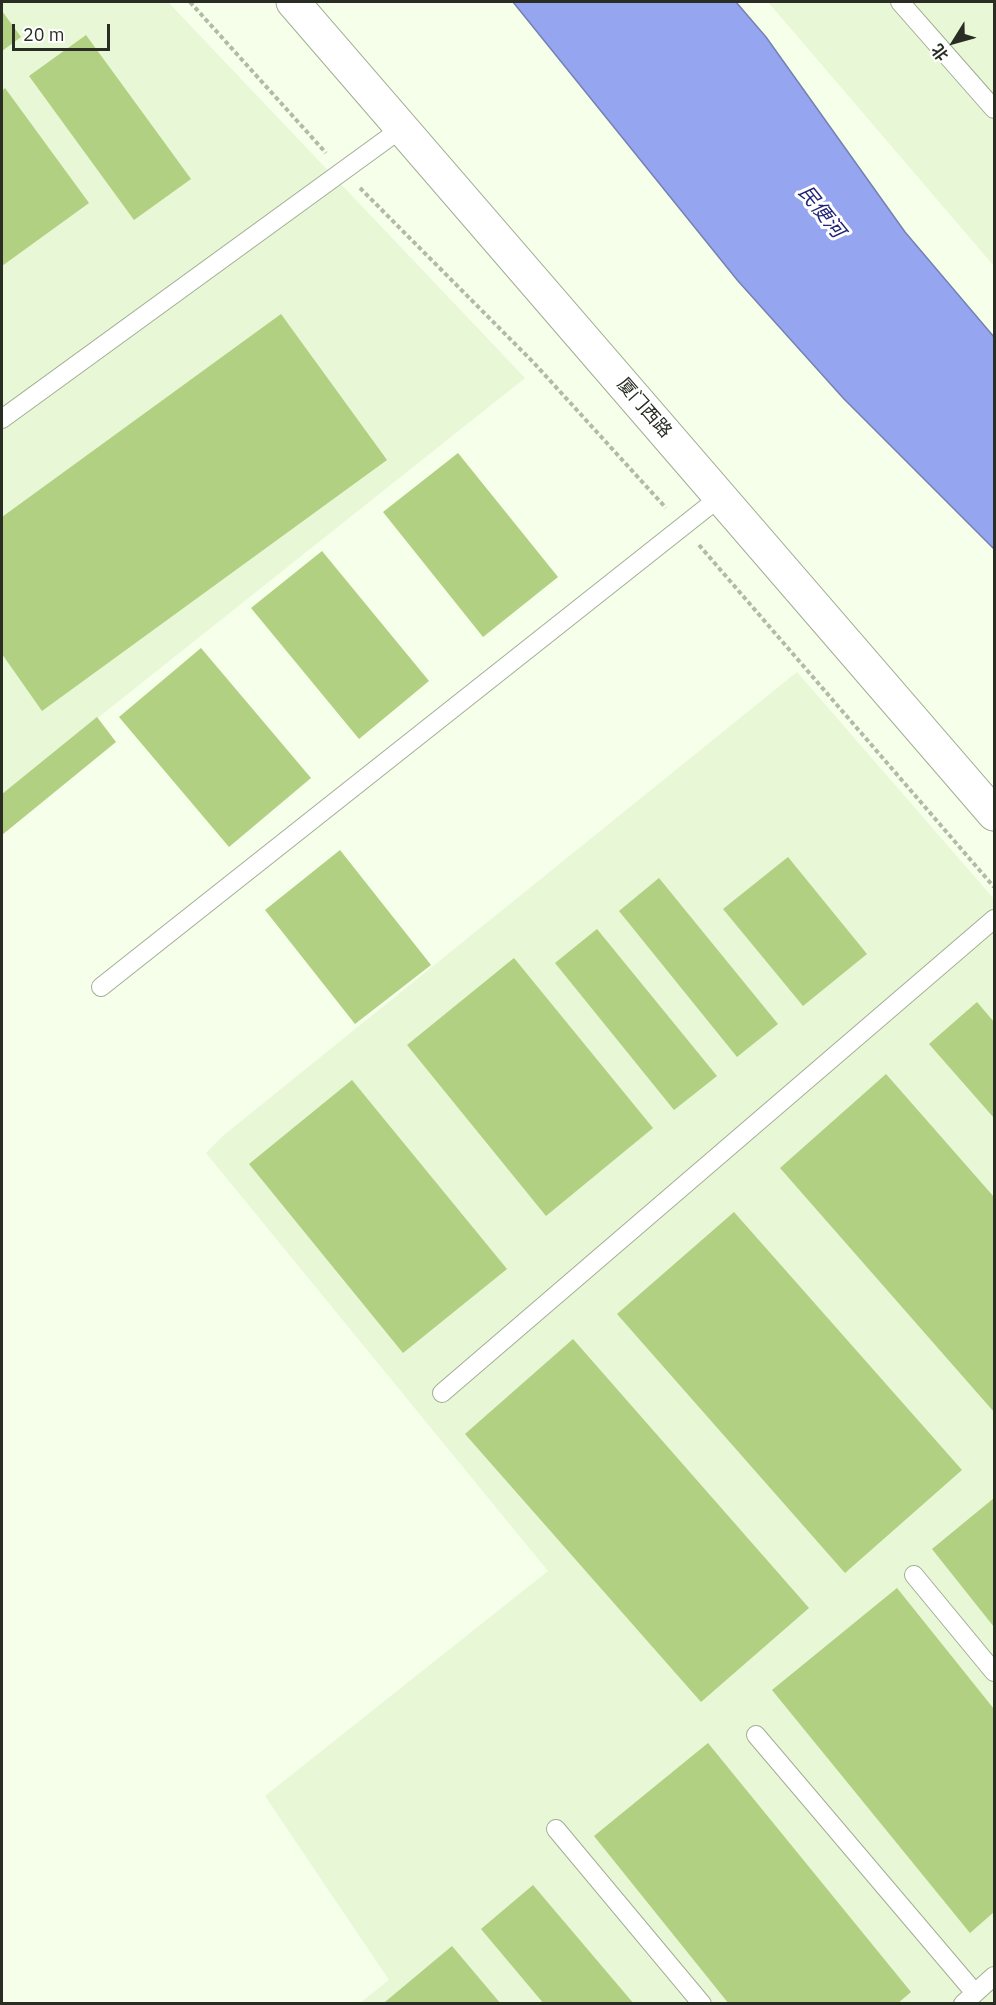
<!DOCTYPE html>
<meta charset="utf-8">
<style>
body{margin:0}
#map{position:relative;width:996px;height:2005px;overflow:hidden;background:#f5ffe9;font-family:"IBM Plex Sans","Noto Sans SC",sans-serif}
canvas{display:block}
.frame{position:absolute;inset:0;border:3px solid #292d23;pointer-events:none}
.north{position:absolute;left:924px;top:12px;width:60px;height:60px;-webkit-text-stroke:4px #fff;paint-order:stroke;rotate:233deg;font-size:16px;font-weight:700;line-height:24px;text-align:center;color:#292d23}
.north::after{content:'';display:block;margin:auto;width:21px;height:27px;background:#292d23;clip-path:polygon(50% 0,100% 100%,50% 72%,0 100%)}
.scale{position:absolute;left:12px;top:24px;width:98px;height:27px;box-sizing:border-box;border:3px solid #292d23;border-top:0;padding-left:8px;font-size:18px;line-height:21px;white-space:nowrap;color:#292d23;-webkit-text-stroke:4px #fff;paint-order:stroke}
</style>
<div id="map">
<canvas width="996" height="2005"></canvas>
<div class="frame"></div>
<div class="north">北</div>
<div class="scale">20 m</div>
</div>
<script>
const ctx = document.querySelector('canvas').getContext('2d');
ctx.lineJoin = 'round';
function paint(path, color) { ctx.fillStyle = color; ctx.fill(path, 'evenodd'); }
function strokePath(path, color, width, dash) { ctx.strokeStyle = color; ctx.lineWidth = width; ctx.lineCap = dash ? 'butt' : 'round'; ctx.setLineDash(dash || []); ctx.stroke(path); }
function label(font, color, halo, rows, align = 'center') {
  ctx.font = font + ' "IBM Plex Sans","Noto Sans SC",sans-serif'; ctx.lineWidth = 6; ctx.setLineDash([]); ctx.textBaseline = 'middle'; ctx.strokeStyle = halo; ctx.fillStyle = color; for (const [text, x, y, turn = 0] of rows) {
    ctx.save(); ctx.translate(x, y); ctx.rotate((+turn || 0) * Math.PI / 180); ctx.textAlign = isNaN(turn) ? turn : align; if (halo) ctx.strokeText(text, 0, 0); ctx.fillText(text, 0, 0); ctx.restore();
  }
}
paint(new Path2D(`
 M2,2H168L525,378L2,794Z
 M768,2H994V266Z
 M797,672L994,899V2003H360L389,1980L265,1796L548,1571L206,1153L224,1135Z`), '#e8f7d5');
const water = new Path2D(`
 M513,2H736L766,37L905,232L994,337V549L844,399L738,281Z`);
paint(water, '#96a5ef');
strokePath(water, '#7581b2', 1.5);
paint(new Path2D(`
 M2,11L21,37L2,51Z
 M86,35L191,179L134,220L29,76Z
 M5,88L89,203L2,266V91Z
 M281,314L387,460L42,711L2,654V517Z
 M458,453L558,577L483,637L383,512Z
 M322,551L429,681L359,739L251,608Z
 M201,648L311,778L229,847L119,717Z
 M97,717L116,742L2,835V794Z
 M340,850L431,965L355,1024L265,910Z
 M788,857L867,954L803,1006L723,909Z
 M659,878L778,1024L737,1057L619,911Z
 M597,929L717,1076L674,1110L555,963Z
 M514,958L653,1128L546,1216L407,1045Z
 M977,1002L994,1022V1118L929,1044Z
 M886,1074L994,1197V1412L780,1168Z
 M352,1080L507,1269L403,1353L249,1164Z
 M734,1212L962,1470L845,1573L617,1314Z
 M573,1339L809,1608L701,1702L465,1434Z
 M994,1498V1627L932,1549Z
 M897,1588L994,1709V1912L970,1933L772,1690Z
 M708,1743L911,1992L897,2004H729L594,1836Z
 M533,1885L634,2004H544L481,1929Z
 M452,1946L501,2004H387L385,2002Z`), '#b1d082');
const service = new Path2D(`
 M900,2L994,109
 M2,419L402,128
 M101,987L720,497
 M442,1393L994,919
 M914,1575L994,1672
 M756,1735L975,1993
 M556,1829L702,2004
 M963,2004L994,1976`);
const tertiary = new Path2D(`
 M293,2L994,814`);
strokePath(service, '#a3ae95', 20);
strokePath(tertiary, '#a3ae95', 35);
strokePath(new Path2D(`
 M190,2L326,153
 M360,188L534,363L666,508
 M699,545L994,887`), '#b2baa8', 4, [4.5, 3]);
strokePath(service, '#fff', 18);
strokePath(tertiary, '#fff', 33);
label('18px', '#292d23', '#fff', [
 ["厦门西路",644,408,49]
]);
label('italic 20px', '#222477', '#fff', [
 ["民便河",821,212,51]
]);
</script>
